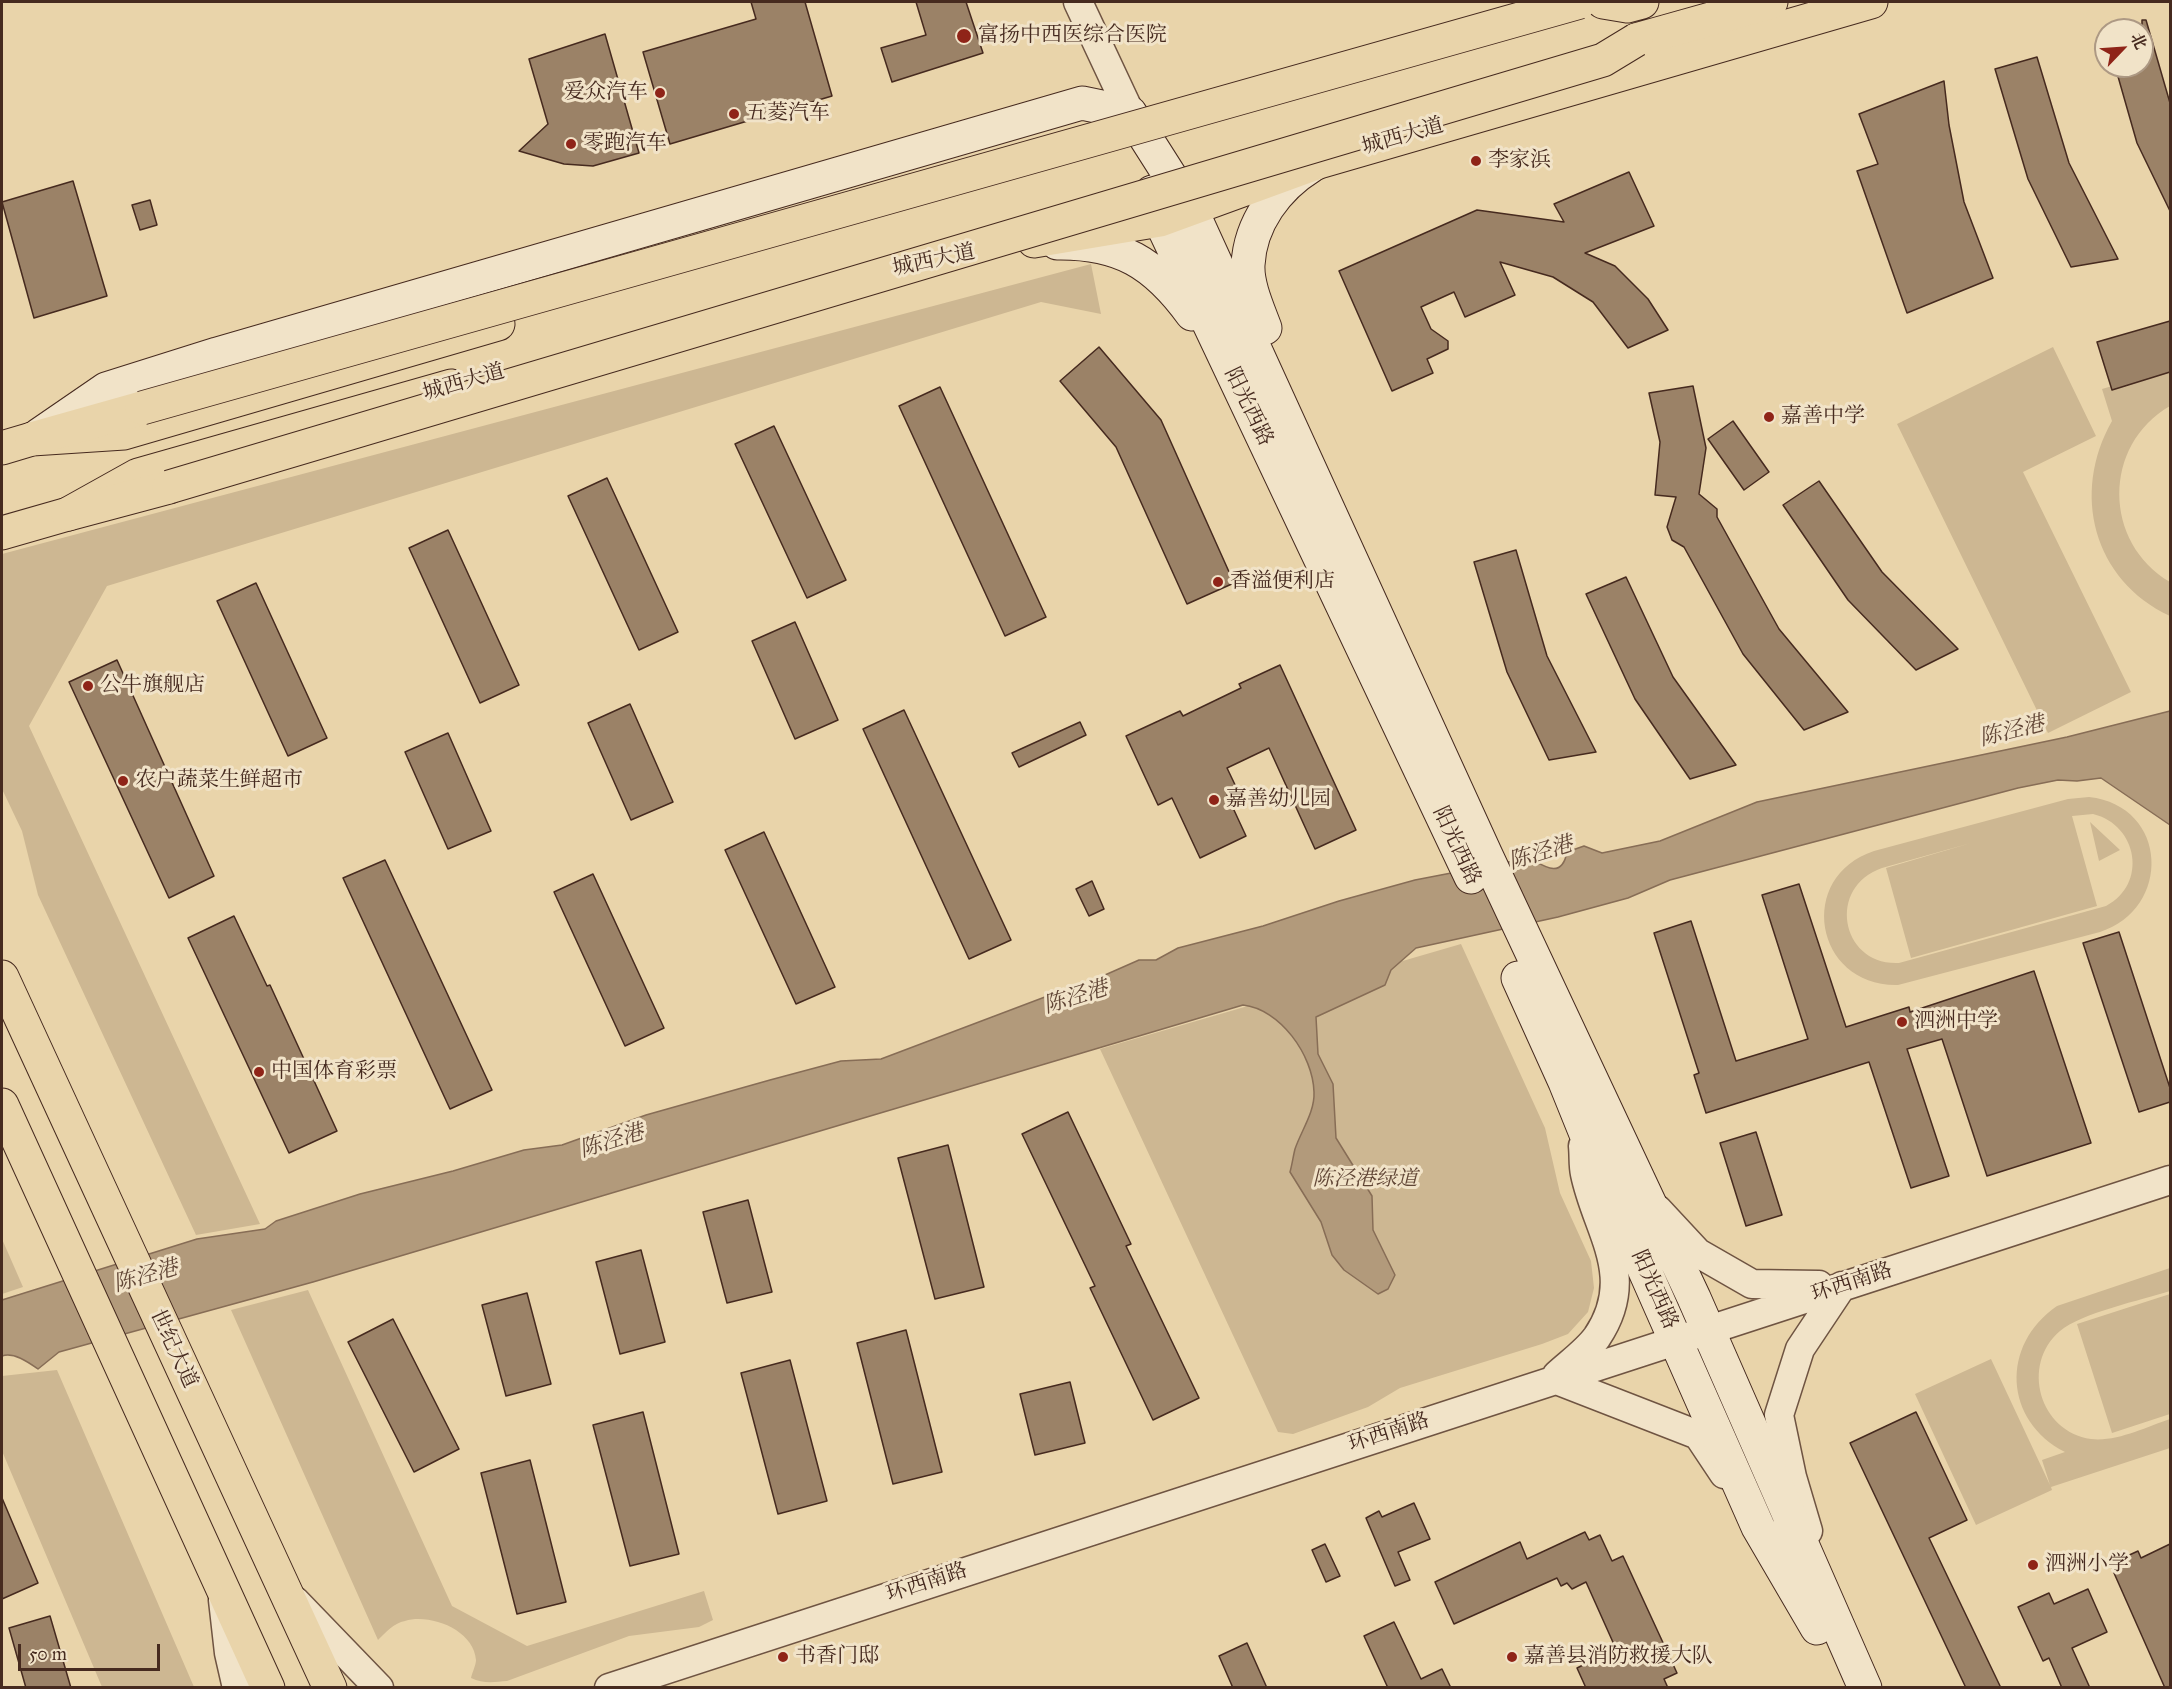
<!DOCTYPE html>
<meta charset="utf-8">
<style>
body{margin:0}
#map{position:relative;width:2172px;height:1689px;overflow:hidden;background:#e9d4aa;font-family:"IM FELL Great Primer","Noto Serif SC",serif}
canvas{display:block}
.frame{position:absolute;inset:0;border:3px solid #462a1f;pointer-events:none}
.north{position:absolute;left:2094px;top:18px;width:60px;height:60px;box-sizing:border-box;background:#f1e3c8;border:2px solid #ad9984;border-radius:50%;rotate:65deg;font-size:16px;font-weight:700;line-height:24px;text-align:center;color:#462a1f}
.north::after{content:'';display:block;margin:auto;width:21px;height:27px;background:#8f2418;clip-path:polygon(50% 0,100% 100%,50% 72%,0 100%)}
.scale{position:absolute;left:18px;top:1644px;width:142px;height:27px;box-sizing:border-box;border:3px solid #462a1f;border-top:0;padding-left:8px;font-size:18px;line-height:21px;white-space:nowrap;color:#462a1f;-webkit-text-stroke:4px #f1e3c8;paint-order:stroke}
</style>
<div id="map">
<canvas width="2172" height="1689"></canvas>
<div class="frame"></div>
<div class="north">北</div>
<div class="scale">50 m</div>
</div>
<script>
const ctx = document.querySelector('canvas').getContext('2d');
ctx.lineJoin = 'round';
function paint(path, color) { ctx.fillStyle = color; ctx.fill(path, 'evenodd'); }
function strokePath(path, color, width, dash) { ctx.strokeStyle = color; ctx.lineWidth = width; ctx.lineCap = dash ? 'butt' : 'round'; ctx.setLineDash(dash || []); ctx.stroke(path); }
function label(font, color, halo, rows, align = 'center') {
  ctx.font = font + ' "IM FELL Great Primer","Noto Serif SC",serif'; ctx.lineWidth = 6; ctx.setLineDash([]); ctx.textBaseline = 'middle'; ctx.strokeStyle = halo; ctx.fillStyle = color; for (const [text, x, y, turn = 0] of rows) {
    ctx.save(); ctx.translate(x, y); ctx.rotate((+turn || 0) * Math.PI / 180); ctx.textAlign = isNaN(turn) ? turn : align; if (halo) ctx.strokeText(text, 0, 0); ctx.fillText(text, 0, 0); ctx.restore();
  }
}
paint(new Path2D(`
 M1091,264L1101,314L1041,302L107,586L29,726L260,1224L196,1235L38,895L22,831L2,789V554Z
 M2053,347L2096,436L2023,472L2131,692L2048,733L1897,424Z
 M2170,369V406C2102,445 2103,543 2170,582V616C2093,580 2071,493 2112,421L2102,389Z
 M2089,797C2169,806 2172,909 2100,932L1898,985C1815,987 1795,877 1874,851L2068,799ZM2093,814C2138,825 2148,884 2106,906L1899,963C1841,966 1826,887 1882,868L1971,843L1886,868L1911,958L2097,906L2072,816Z
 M2090,822L2120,850L2099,861Z
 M1461,944L1545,1128L1560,1193L1591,1261L1594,1288L1588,1312L1568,1334L1542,1344L1400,1388L1368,1407L1293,1434L1278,1432L1100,1049Z
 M2,1239L23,1287L2,1294Z
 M2170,1268V1291C2142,1300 2081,1313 2060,1331C2020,1365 2040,1432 2091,1439C2117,1442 2146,1427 2170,1419V1448L2051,1487L2052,1490L1976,1525L1915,1394L1991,1359L2050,1485L2042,1460L2065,1452C2004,1421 2000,1345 2057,1306Z
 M308,1290L452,1606L527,1646L704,1591L713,1620L699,1627L629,1636L507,1681C495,1682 483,1684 471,1678C472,1673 476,1665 476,1660C474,1630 430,1613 405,1621C394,1623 386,1632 378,1640L231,1310Z
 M2170,1294V1414L2112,1433L2077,1324Z
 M57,1370L194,1687H102L2,1451V1376Z`), '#cdb792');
const water = new Path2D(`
 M2170,711V825L2101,778L2077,781L2058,780L2018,788L1670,880L1628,898L1558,917L1416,948L1391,970L1385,985L1316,1017L1318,1054L1333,1084L1336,1138L1372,1196L1373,1230L1395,1275L1388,1289L1378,1294L1344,1270L1332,1255L1321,1222L1290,1172C1292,1165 1293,1157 1295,1149C1301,1131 1315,1112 1314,1092C1313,1055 1280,1009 1243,1005L313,1282L59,1352L38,1369C28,1362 14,1352 2,1356V1300L197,1239L265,1229L276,1221L360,1194L453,1171L524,1150L562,1145L646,1115L770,1080L841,1061L881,1059L1074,986H1080L1139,960H1156L1178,948L1263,926L1339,901L1415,880L1529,858C1545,867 1562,879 1567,852L1584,846L1602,853L1660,841L1757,802L2067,737Z`);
paint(water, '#b29a7b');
strokePath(water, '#876d56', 1.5);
const building = new Path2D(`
 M751,2H805L832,96L670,144L643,52L756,19Z
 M916,2H966L983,53L892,82L881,48L926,35Z
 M2142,20H2146L2170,103V211L2137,143L2115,66H2142Z
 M605,34L639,153L593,166L564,164L519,151L548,124L529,59Z
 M2037,57L2069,163L2118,259L2071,267L2028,179L1995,69Z
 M1944,81L1949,125L1964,202L1993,278L1907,313L1857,171L1878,164L1859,114Z
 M1629,172L1654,226L1585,253L1615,266L1648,299L1668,330L1628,348L1593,302L1553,277L1500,262L1515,295L1465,317L1454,292L1421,307L1431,329L1448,341V349L1427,359L1433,373L1392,391L1339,271L1477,210L1564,222L1554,204Z
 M73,181L107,296L34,318L2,202Z
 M150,200L157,225L140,230L132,205Z
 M2170,321V372L2112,390L2097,342Z
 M1099,347L1161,420L1234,583L1187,604L1116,447L1060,381Z
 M1693,386L1706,448L1699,494L1717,509V517L1779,629L1848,712L1804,730L1743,654L1684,547L1672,540L1667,527L1676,497L1655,495L1660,442L1649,393Z
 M940,387L1046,617L1005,636L899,406Z
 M1733,421L1769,472L1744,490L1708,439Z
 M774,426L846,580L807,598L735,444Z
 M607,478L678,632L639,650L568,496Z
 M1819,481L1882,572L1958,649L1916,670L1848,600L1783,505Z
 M448,530L519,685L480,703L409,548Z
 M1516,550L1547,656L1596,752L1549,760L1507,672L1474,562Z
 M1626,577L1673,677L1736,765L1690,779L1635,699L1586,594Z
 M256,583L327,738L288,756L217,601Z
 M795,622L838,720L795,739L752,641Z
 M117,660L214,876L169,898L69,682Z
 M1280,665L1356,830L1315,849L1269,748L1227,768L1238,791L1227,795L1246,836L1200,858L1172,798L1158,805L1126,736L1180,711L1183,716L1241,688L1239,684Z
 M630,704L673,802L631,820L588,723Z
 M904,710L1011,940L969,959L863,729Z
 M1080,722L1086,735L1019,767L1012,753Z
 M448,733L491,831L448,849L405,752Z
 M764,832L835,987L796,1004L725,850Z
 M385,860L492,1090L450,1109L343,878Z
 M593,874L664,1028L625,1046L554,892Z
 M1092,881L1104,909L1089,916L1076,889Z
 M1799,884L1846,1027L1909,1007L1910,1012L2034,971L2091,1143L1987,1176L1942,1039L1907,1049L1949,1176L1911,1188L1869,1062L1706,1113L1694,1075L1699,1073L1654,933L1691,921L1736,1061L1808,1039L1762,895Z
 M234,916L267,986L270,985L337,1131L289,1153L188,938Z
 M2119,932L2170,1088V1102L2139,1112L2083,943Z
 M1068,1112L1131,1244L1126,1246L1199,1398L1153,1420L1090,1288L1095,1286L1022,1134Z
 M1756,1132L1782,1215L1746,1226L1720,1143Z
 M948,1145L984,1287L935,1299L898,1158Z
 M748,1200L772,1292L727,1303L703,1212Z
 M641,1250L665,1342L620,1354L596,1262Z
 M527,1293L551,1384L506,1396L482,1305Z
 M393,1319L459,1449L414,1472L348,1342Z
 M906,1330L942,1472L893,1484L857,1343Z
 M790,1360L827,1501L778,1514L741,1373Z
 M1070,1382L1085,1443L1035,1455L1020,1394Z
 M643,1412L679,1554L630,1566L593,1425Z
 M1916,1412L1967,1520L1929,1538L2001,1688H1966L1850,1443Z
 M530,1460L566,1602L517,1614L481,1473Z
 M2,1498L38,1583L2,1599Z
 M1414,1503L1430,1539L1398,1552L1410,1580L1395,1586L1366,1518L1379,1511L1382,1517Z
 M1585,1532L1589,1540L1600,1535L1612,1561L1623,1556L1677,1673L1664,1679L1668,1688H1586L1577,1668L1616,1649L1586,1582L1572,1589L1567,1583L1561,1586L1557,1578L1454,1624L1435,1582L1520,1542L1527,1559Z
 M1325,1544L1340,1576L1326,1582L1312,1550Z
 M2170,1544V1688H2165L2110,1564L2138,1551L2141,1558Z
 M2088,1589L2107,1632L2072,1648L2090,1688H2062L2049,1658L2043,1661L2018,1607L2049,1593L2054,1604Z
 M50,1616L71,1688H26L9,1628Z
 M1394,1622L1421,1679L1442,1669L1451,1688H1388L1364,1636Z
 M1247,1643L1267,1688H1233L1219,1656Z`);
paint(building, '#9b8267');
strokePath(building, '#462a1f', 1.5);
const tertiary = new Path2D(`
 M1078,2L1130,113
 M1658,1210L1698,1253L1752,1284L1819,1285
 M1557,1375C1570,1363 1587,1351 1597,1337C1638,1276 1597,1232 1585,1174C1583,1165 1584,1155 1583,1146
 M1554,1379L1698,1435L1724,1474
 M1808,1531L1792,1477L1779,1415L1800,1349L1842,1286
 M223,1600L229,1653L237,1688
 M295,1601L379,1688
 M609,1688L2170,1180`);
const secondary = new Path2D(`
 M1130,113L1191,209L1486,855L1694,1298L1865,1688
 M1152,192L1160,220L1471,877
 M1057,243C1120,242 1155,263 1192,314
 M1265,328C1258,309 1247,285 1248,265C1250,223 1277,187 1311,166
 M39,435L106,389L217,354L1082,103L1130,113
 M1518,978L1565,1082L1603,1176L1758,1527L1817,1628`);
const primary = new Path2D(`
 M1034,241L1160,220L1319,162L1871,2
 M2,448L32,439L124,433L498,324
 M2,533L68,514L138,475L451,386
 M2,977L330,1688
 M2,1105L268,1688`);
const trunk = new Path2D(`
 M1603,2L1627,6L1642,2
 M1636,40L1771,2
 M32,439L142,408
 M68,514L169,487`);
strokePath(tertiary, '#6f5442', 31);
strokePath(secondary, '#462a1f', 35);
strokePath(primary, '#462a1f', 35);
strokePath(trunk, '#462a1f', 35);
strokePath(tertiary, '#f1e3c8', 28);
strokePath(secondary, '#f1e3c8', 33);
strokePath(primary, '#e9d4aa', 33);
strokePath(trunk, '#e9d4aa', 33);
const trunkBridge = new Path2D(`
 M142,408L1580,2
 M169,487L1603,60L1636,40`);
strokePath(trunkBridge, '#462a1f', 35, []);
strokePath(trunkBridge, '#e9d4aa', 33);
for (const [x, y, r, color] of [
 [964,36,8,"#8f2418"],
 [660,93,6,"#8f2418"],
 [734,114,6,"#8f2418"],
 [571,144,6,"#8f2418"],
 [1476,161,6,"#8f2418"],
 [1769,417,6,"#8f2418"],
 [1218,582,6,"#8f2418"],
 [88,686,6,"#8f2418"],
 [123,781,6,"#8f2418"],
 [1214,800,6,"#8f2418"],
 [1902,1022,6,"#8f2418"],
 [259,1072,6,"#8f2418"],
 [2033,1565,6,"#8f2418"],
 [783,1657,6,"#8f2418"],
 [1512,1657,6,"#8f2418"]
]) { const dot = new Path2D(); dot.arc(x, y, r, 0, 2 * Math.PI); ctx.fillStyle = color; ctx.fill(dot); strokePath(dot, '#f1e3c8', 2); }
label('21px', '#462a1f', '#f1e3c8', [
 ["富扬中西医综合医院",978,36],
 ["爱众汽车",648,93,"right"],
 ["五菱汽车",746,114],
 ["零跑汽车",583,144],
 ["李家浜",1488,161],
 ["嘉善中学",1781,417],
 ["香溢便利店",1230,582],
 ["公牛旗舰店",100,686],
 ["农户蔬菜生鲜超市",135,781],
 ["嘉善幼儿园",1226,800],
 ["泗洲中学",1914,1022],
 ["中国体育彩票",271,1072],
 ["泗洲小学",2045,1565],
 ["书香门邸",795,1657],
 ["嘉善县消防救援大队",1524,1657]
], 'left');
label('21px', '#462a1f', '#f1e3c8', [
 ["城西大道",1403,137,-16],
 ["城西大道",934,261,-12],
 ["城西大道",464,383,-16],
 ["阳光西路",1248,407,64],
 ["阳光西路",1456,846,65],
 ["环西南路",1852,1283,-18],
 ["阳光西路",1654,1290,66],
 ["世纪大道",173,1349,65],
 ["环西南路",1389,1433,-18],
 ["环西南路",927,1583,-18]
]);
label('italic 21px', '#614636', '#f1e3c8', [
 ["陈泾港绿道",1365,1180]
]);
label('italic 22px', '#614636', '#f1e3c8', [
 ["陈泾港",2012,732,-14],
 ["陈泾港",1541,854,-17],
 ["陈泾港",1076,998,-17],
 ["陈泾港",612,1142,-17],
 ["陈泾港",146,1277,-16]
]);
</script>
